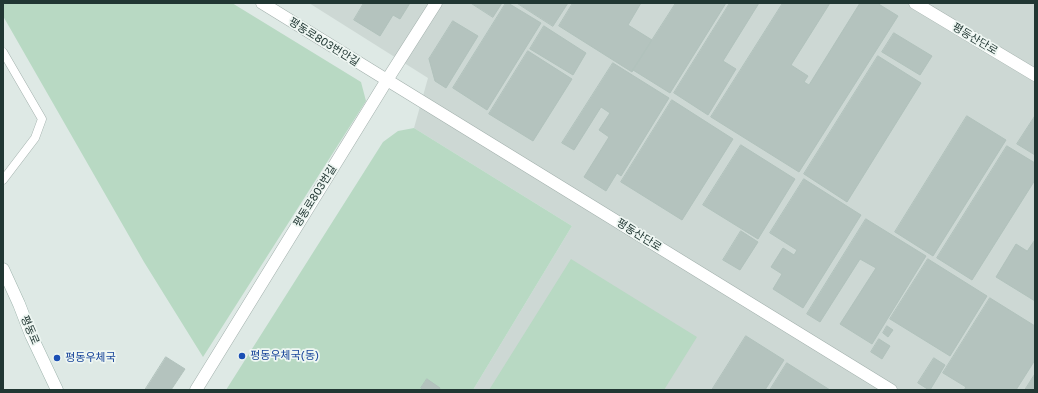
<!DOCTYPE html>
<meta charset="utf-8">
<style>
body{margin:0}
#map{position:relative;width:1038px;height:393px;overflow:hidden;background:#dee9e5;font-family:"Golos Text",sans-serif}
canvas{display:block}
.frame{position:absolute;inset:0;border:4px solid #213733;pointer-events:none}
</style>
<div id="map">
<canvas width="1038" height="393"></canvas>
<div class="frame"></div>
</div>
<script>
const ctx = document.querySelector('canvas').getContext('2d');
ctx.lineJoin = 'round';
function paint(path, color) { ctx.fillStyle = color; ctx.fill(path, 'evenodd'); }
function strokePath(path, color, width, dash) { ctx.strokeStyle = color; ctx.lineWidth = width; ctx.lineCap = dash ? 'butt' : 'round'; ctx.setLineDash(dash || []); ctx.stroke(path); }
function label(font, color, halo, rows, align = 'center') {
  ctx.font = font + ' "Golos Text","Noto Sans KR",sans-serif'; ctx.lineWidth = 3.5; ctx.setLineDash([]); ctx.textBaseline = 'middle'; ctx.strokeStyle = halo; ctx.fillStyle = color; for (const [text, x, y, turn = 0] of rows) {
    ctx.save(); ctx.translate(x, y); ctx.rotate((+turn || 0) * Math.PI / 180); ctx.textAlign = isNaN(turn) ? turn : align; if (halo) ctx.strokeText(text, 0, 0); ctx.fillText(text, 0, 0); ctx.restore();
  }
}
paint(new Path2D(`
 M309,3H1035V390H473L572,226L414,128L428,78Z`), '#cdd8d4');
paint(new Path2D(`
 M3,3H232L361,82L366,101L203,357L144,262L3,16Z
 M414,128L572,226L473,390H226L383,142L398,131Z
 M571,259L697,337L664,390H489Z`), '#b8d9c3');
const building = new Path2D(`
 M364,3H410L400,19L393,15L380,36L354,20Z
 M471,3H502L493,17Z
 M506,3H508L541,23L487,110L453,88Z
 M517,3H568L553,26Z
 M573,3H641L628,25L652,40L632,72L559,26Z
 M676,3H726L670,93L633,70Z
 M730,3H759L723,61L736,69L708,115L674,93Z
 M783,3H830L791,65L808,76L804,82L809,85L860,3H877L898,16L799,172L711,117Z
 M453,21L478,36L446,88L435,81L429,59Z
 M544,26L586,53L573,75L530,49Z
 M894,33L932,56L920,75L882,52Z
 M528,51L572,79L533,141L489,114Z
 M878,56L921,83L847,202L804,174Z
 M613,63L669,98L621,176L617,173L606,191L584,177L609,137L599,130L610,113L601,107L574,150L562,143Z
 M672,100L733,139L682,220L621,182Z
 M967,116L1006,140L933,256L895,232Z
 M1035,116V155L1017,144Z
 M741,145L795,179L758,239L703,205Z
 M1007,146L1035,163V180L972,280L937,258Z
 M804,179L861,215L803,308L773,289L782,274L771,267L783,248L794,255L797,250L770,233Z
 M866,219L926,256L872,344L840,324L876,268L860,259L820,322L807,314Z
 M741,231L758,242L740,270L723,260Z
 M1035,240V301L996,277L1016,244L1027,251Z
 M928,259L987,296L950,356L890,319Z
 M990,298L1035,326V360L1016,390H964L966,387L943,373Z
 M887,326L893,330L888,337L883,333Z
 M746,336L784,360L765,390H712Z
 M879,339L890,346L882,359L871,352Z
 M166,357L185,369L171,390H145Z
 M934,358L945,365L930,390H929L918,383Z
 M787,363L830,390H770Z
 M1035,374V390H1025Z
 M427,379L440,388L439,390H423L421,388Z`);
paint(building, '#b4c3be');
strokePath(building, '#b1c2bc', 1);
const service = new Path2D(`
 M3,52L42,119L35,138L3,180`);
const minor = new Path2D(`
 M915,3L1035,75
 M387,80L891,390
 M196,390L387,80L436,3`);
const tertiary = new Path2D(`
 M262,3L387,80`);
const secondary = new Path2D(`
 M3,269L19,304L31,335L57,390`);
strokePath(service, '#a2b0ac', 9);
strokePath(minor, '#a2b0ac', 13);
strokePath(tertiary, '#a2b0ac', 13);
strokePath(secondary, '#9eb4ad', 13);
strokePath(service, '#fff', 8);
strokePath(minor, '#fff', 12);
strokePath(tertiary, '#fff', 12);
strokePath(secondary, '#fff', 12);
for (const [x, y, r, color] of [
 [242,356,4,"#1a4fb4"],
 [57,358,4,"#1a4fb4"]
]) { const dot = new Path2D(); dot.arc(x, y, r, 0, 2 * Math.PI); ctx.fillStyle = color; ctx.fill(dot); strokePath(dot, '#eef6f2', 1.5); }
label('11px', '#213733', '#eef6f2', [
 ["평동산단로",975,39,31],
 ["평동로803번안길",324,42,32],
 ["평동로803번길",315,196,-58],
 ["평동산단로",639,235,32],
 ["평동로",30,330,67]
]);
label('11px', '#164399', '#eef6f2', [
 ["평동우체국(동)",250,356],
 ["평동우체국",65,358]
], 'left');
</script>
